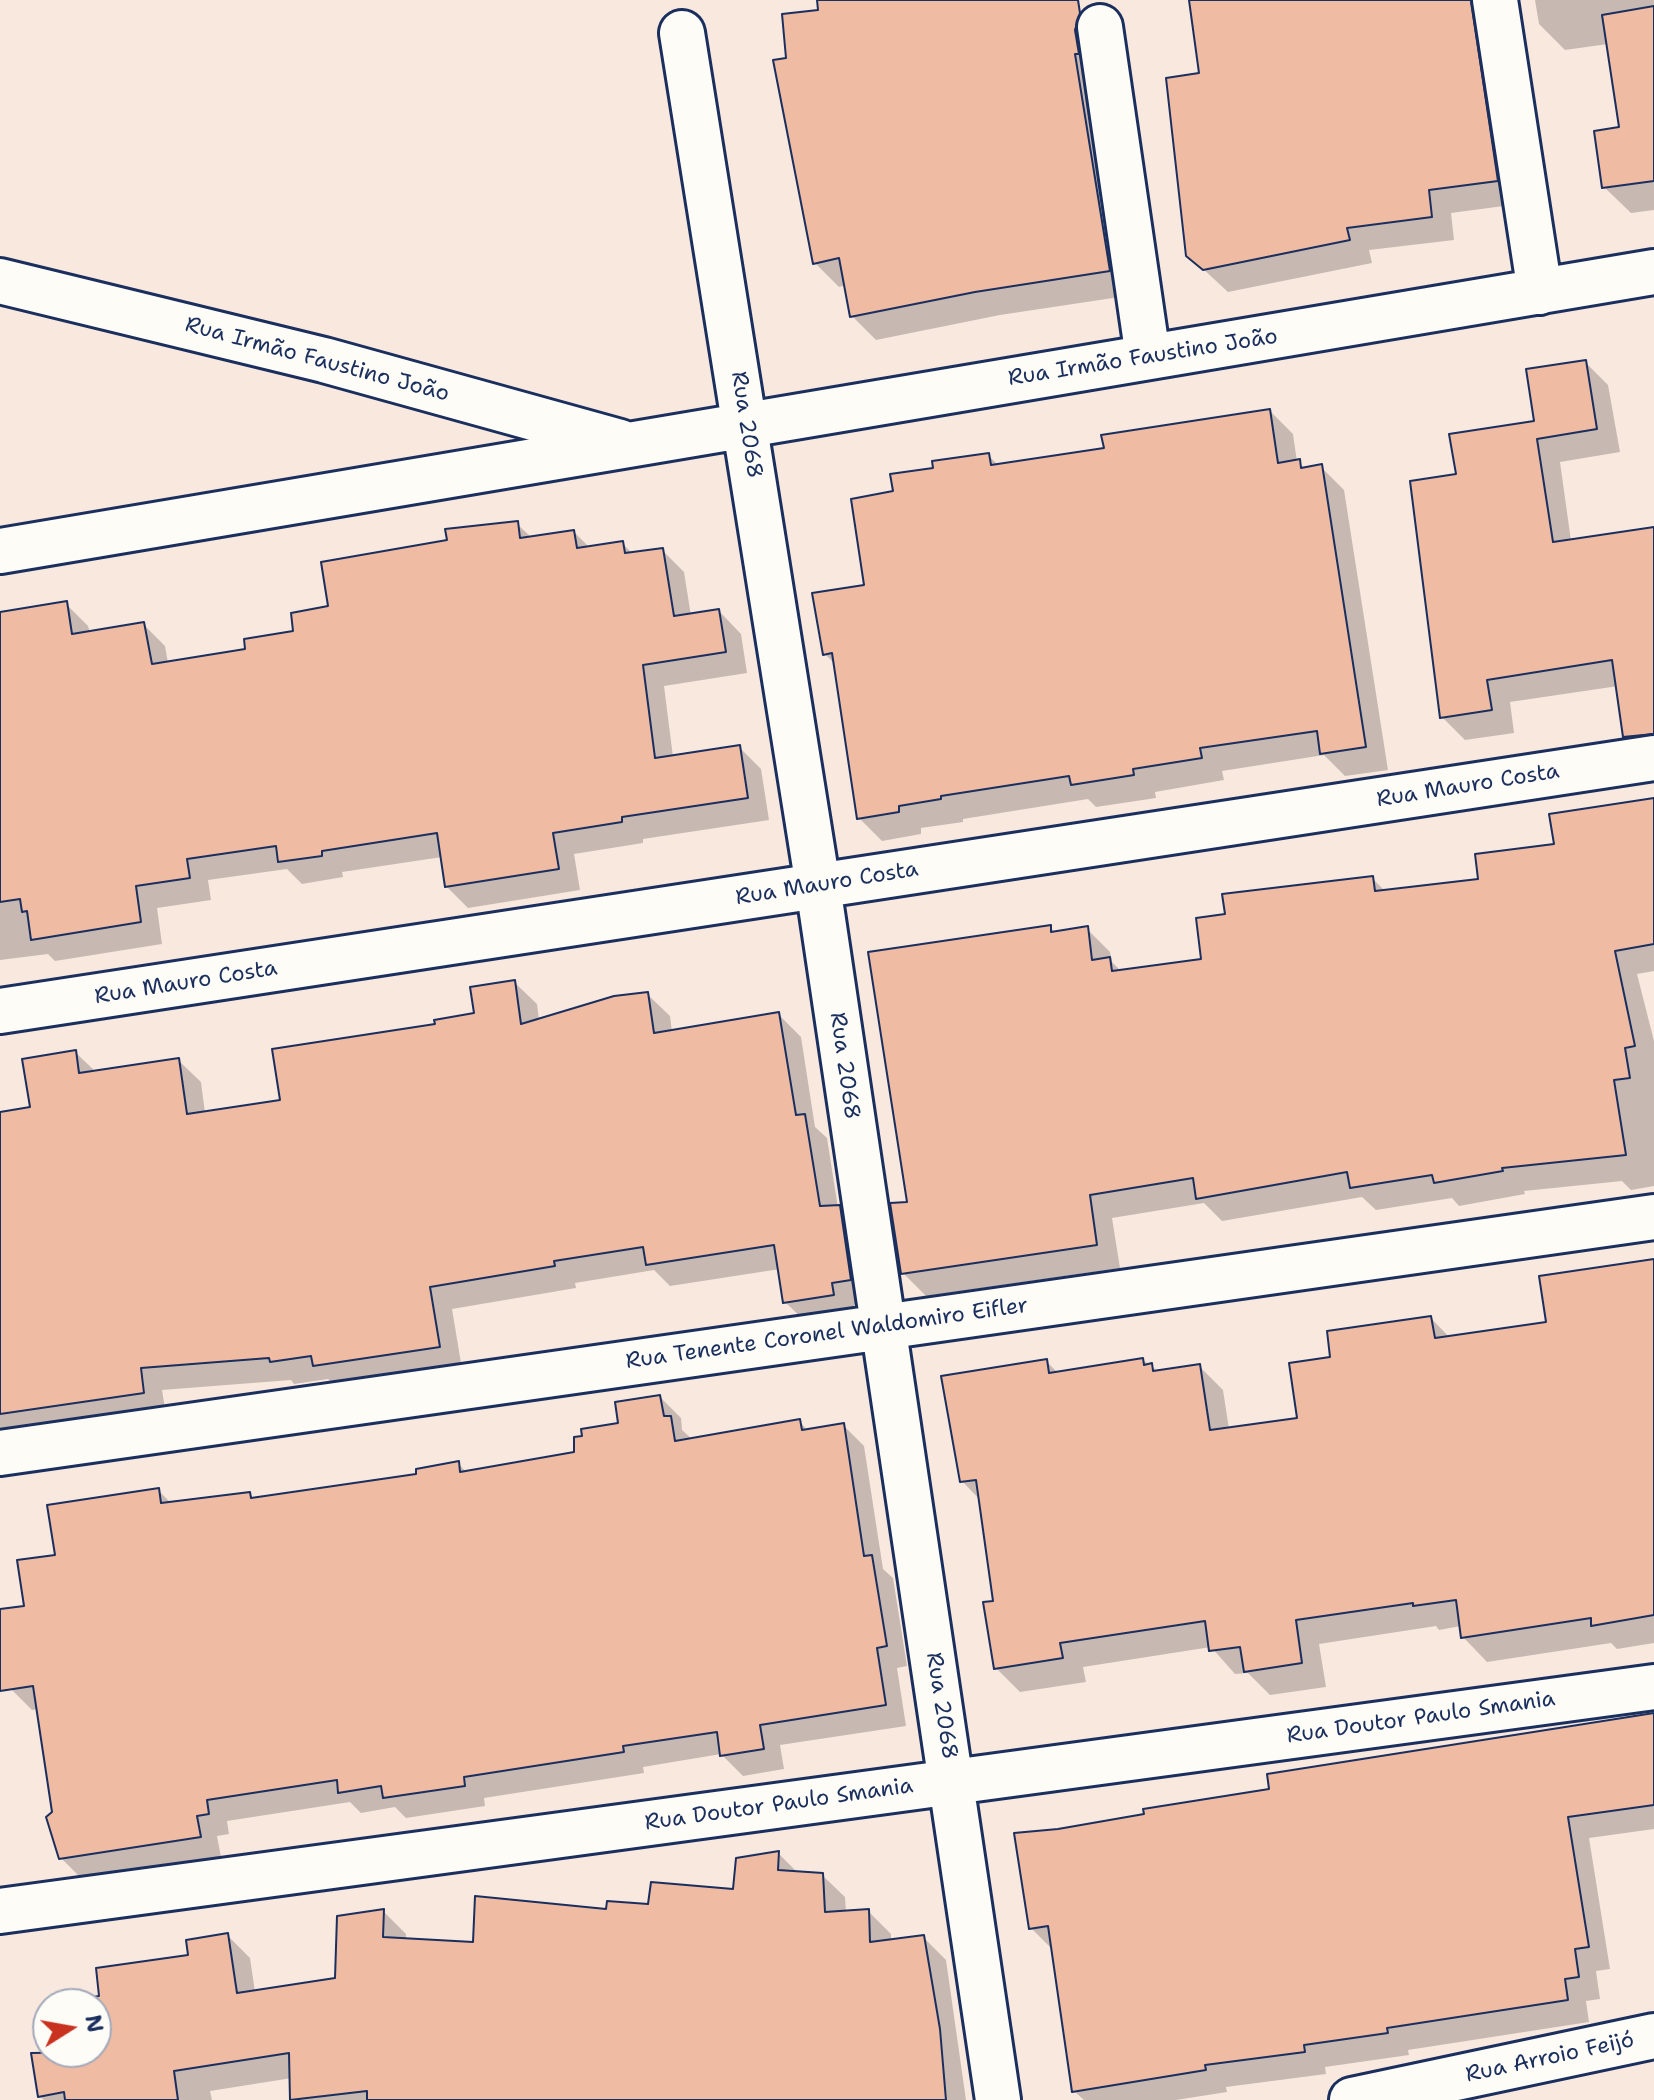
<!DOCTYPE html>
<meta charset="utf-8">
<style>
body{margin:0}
#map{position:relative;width:1654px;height:2100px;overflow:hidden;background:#f9e8de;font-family:"Shantell Sans",sans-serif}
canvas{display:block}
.north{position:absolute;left:32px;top:1988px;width:80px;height:80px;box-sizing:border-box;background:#fdfcf7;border:2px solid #a3aaba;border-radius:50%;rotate:79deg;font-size:22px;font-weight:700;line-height:32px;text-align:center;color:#1b2f5e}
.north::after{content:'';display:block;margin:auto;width:28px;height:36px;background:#c8321e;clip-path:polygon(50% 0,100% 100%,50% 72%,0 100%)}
</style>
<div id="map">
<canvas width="1654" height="2100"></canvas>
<div class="north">N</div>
</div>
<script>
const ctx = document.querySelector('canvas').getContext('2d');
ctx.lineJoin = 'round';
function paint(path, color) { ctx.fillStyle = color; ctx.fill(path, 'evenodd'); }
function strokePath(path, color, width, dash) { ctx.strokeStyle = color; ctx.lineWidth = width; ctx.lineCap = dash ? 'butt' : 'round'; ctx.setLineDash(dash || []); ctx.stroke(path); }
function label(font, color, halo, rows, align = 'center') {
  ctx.font = font + ' "Shantell Sans",sans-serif'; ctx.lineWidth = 8; ctx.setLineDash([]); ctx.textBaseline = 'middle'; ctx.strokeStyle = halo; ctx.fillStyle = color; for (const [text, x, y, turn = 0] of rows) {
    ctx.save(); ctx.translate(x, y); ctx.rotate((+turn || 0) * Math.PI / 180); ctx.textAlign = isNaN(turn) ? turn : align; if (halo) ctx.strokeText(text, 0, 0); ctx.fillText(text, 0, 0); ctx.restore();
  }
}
paint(new Path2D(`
 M819,0H1043L1067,16L1092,40L1133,295L1000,315L876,340L852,316L846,285L839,287L815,263L788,59L820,11Z
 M1191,0H1474L1519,204L1451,213L1454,240L1369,250L1372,263L1228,292L1188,255L1202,75Z
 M1535,0H1654V210L1631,213L1604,187L1620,129L1608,44L1565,50L1539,24Z
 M1585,362L1608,385L1620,452L1560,462L1571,541L1644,530L1654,526V697L1625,685L1510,702L1514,733L1465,740L1442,717L1459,476L1536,422Z
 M1270,411L1293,434L1297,462L1306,469L1321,467L1344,490L1388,770L1345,776L1324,755L1222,771L1224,780L1155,792L1156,798L1096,807L1088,799L963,819V822L921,828V834L882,841L859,818L836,665L825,654L866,586L895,492L935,469L988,455L999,466L1106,450Z
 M517,524L532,538L574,532L590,548L622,543L633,554L662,550L684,572L691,616L719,611L741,634L747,673L664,686L673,757L739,747L761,769L769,820L643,839V843L574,854L580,890L468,908L446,886L442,857L342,872L343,877L302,884L287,869L208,880L211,900L157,908L162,944L55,961L48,954L0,960V612L66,604L88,626L90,633L143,624L165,646L168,663L247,651L296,633L330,608L449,542Z
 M1654,800V971L1637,974L1654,1041V1186L1631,1190L1622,1181L1524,1191L1525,1194L1459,1206L1452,1198L1376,1210L1362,1197L1222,1221L1204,1203L1112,1218L1120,1268L926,1296L903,1273L910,1204L1050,927L1056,933L1087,929L1110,952L1112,962L1122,972L1204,961L1227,916L1372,878L1386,892L1480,881Z
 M514,982L537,1004L539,1020L647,994L670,1016L672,1032L779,1015L801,1037L815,1127L827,1138L838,1208L862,1230L873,1302L854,1305L856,1317L808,1324L785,1302L780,1269L670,1286L654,1270L575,1283L576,1288L452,1309L462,1369L338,1388L328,1379L294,1384L291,1380L162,1390L166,1415L0,1439V1114L32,1109L75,1052L96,1072L178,1060L201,1082L205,1113L282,1102L437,1026L476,1015Z
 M1654,1261V1643L1617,1649L1611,1643L1487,1662L1463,1637L1461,1626L1439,1630L1436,1626L1319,1644L1326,1687L1270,1695L1248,1673L1235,1674L1211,1647L1083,1667L1086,1682L1020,1692L996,1668L995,1602L981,1501L962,1481L1046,1361L1058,1373L1143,1360L1159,1372L1199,1366L1223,1390L1229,1429L1300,1420L1332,1358L1431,1318L1450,1338L1548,1324Z
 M660,1397L681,1418L682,1430L693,1440L799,1421L808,1431L843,1425L864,1446L883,1569L893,1578L907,1666L897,1668L906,1726L780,1745L784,1769L743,1776L721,1754L643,1767L644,1773L484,1798L485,1806L406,1818L395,1807L361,1813L350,1802L227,1821L229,1834L217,1836L221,1857L82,1879L61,1858L38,1709L32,1710L11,1689L26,1607L57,1556L158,1490L171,1503L249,1494L255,1500L419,1475L458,1463L467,1473L576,1454Z
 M1654,1715V1829L1589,1838L1610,1969L1596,1971L1600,1999L1586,2001L1589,2022L1408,2050L1409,2055L1325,2067L1326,2074L1226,2087L1227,2092L1176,2100H1084L1074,2091L1054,1951L1031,1928L1058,1831Z
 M778,1853L798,1873L822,1875L845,1897L846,1913L868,1911L891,1934V1941L923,1937L946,1960L966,2100H292V2078L210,2091L212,2100H44L39,2096L33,2054L96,2052V2004H70L101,1997L228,1936L250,1958L255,1992L337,1980L383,1911L406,1934V1940L475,1944L608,1911L735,1891Z`), '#0003');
const building = new Path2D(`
 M817,0H1078L1080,13L1075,30L1079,54H1075L1110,271L975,292L850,317L839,258L813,264L773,60L786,58L782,14L818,10Z
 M1189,0H1471L1498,181L1429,190L1432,217L1347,228L1350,240L1203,270L1186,256L1166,78L1199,73Z
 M1654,6V181L1602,188L1594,131L1619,127L1602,15Z
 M1586,360L1597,429L1537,439L1553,542L1654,527V734L1623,737L1612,660L1487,680L1492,710L1440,718L1410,481L1456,474L1449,434L1534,421L1526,369Z
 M1270,409L1278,463L1300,459L1301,468L1322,464L1366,747L1320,754L1317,731L1200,748L1202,758L1133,769L1134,775L1071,785L1069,776L941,796V799L899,806V812L857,819L832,653L823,655L812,593L864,585L851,499L893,491L890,474L933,468L932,461L989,453L991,465L1104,448L1101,435Z
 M518,521L520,538L574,530L577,548L623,541L625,553L663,548L674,616L719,609L726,652L643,665L655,758L740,745L748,798L622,817V822L553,833L559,869L445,887L437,833L322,851V856L278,862L276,846L187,859L190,878L136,886L141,922L31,940L27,911L22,912L20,899L0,902V612L67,601L72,634L144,622L152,664L245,649L244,639L293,631L291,613L328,606L321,562L447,540L445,529Z
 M1654,798V944L1615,951L1635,1046L1625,1048L1630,1078L1614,1080L1626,1155L1502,1168L1503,1171L1434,1183L1432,1175L1350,1188L1347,1172L1196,1199L1193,1178L1090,1195L1097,1245L901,1274L890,1203L907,1202L868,952L1051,925V932L1088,926L1092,960L1110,957L1112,971L1201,959L1196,918L1225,914L1222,894L1373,876L1375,891L1478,879L1475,854L1554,844L1549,814Z
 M515,980L521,1024L614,996L648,992L654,1033L779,1012L796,1115L805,1114L820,1206L840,1205L851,1280L832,1283L834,1295L783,1303L774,1245L646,1265L643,1247L554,1261L555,1266L430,1287L440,1347L313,1366L311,1356L270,1362L269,1358L141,1368L144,1393L0,1414V1112L30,1107L22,1059L76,1050L79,1073L179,1058L187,1114L280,1100L272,1049L435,1024L434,1020L474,1013L470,987Z
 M1654,1259V1615L1591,1626V1618L1461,1638L1456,1600L1413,1606V1603L1296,1620L1302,1663L1244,1672L1240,1647L1209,1651L1205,1621L1060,1643L1063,1658L994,1669L983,1602L993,1601L976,1480L960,1482L941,1376L1047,1359L1049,1373L1143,1358L1144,1365L1152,1363L1153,1371L1200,1364L1210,1430L1297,1418L1289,1363L1330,1357L1327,1331L1431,1316L1435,1338L1546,1322L1539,1276Z
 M660,1395L664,1416H671L675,1441L800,1419L802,1430L844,1423L864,1556L872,1555L887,1646L877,1648L886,1705L760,1725L764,1749L720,1756L717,1732L623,1746L624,1752L464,1777L465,1786L383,1798L381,1786L338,1793L337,1780L207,1800L209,1814L197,1816L201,1837L59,1859L46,1817L52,1812L33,1686L0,1691V1609L24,1606L17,1560L55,1555L47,1505L159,1488L161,1503L250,1492L251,1498L416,1474V1469L459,1461L460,1472L574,1452V1437L582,1436L581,1429L618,1423L615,1402Z
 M1654,1713V1805L1568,1817L1589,1947L1575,1949L1579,1977L1565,1979L1568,2000L1387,2028L1388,2033L1304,2045L1305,2052L1205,2065L1206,2070L1072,2092L1048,1926L1029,1929L1014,1833L1058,1829L1144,1814L1143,1809L1269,1789L1267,1774Z
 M779,1851L778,1870L823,1873L825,1912L869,1909L870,1942L924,1935L940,2029L946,2100H367V2091L290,2100L289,2053L174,2071L178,2100H65L64,2092L38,2097L31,2053L96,2052V2004H68L67,2001L99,1996L96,1968L188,1955L186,1940L228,1933L237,1993L335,1978L337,1916L384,1909L383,1937L473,1942L475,1896L606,1909L607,1901L648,1904L651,1882L733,1889L736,1858Z`);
paint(building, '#f0bba3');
strokePath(building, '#1b2f5e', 2);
const minor = new Path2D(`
 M1495,0L1540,292
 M1100,27L1148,357
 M682,33L818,886L998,2100
 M0,281L324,360L620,442
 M0,551L1654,272
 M0,1011L1654,758
 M0,1453L1654,1217
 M0,1911L1654,1687
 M1352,2100L1654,2036`);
strokePath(minor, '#1b2f5e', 50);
strokePath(minor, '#fdfcf7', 44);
label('22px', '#1b2f5e', '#fdfcf7', [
 ["Rua Irmão Faustino João",1143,358,-9],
 ["Rua Irmão Faustino João",317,360,15],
 ["Rua 2068",746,425,81],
 ["Rua Mauro Costa",1468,786,-9],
 ["Rua Mauro Costa",827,884,-9],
 ["Rua Mauro Costa",186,983,-9],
 ["Rua 2068",844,1066,82],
 ["Rua Tenente Coronel Waldomiro Eifler",827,1334,-8],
 ["Rua 2068",941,1706,81],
 ["Rua Doutor Paulo Smania",1421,1718,-8],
 ["Rua Doutor Paulo Smania",779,1805,-8],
 ["Rua Arroio Feijó",1550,2058,-12]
]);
</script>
